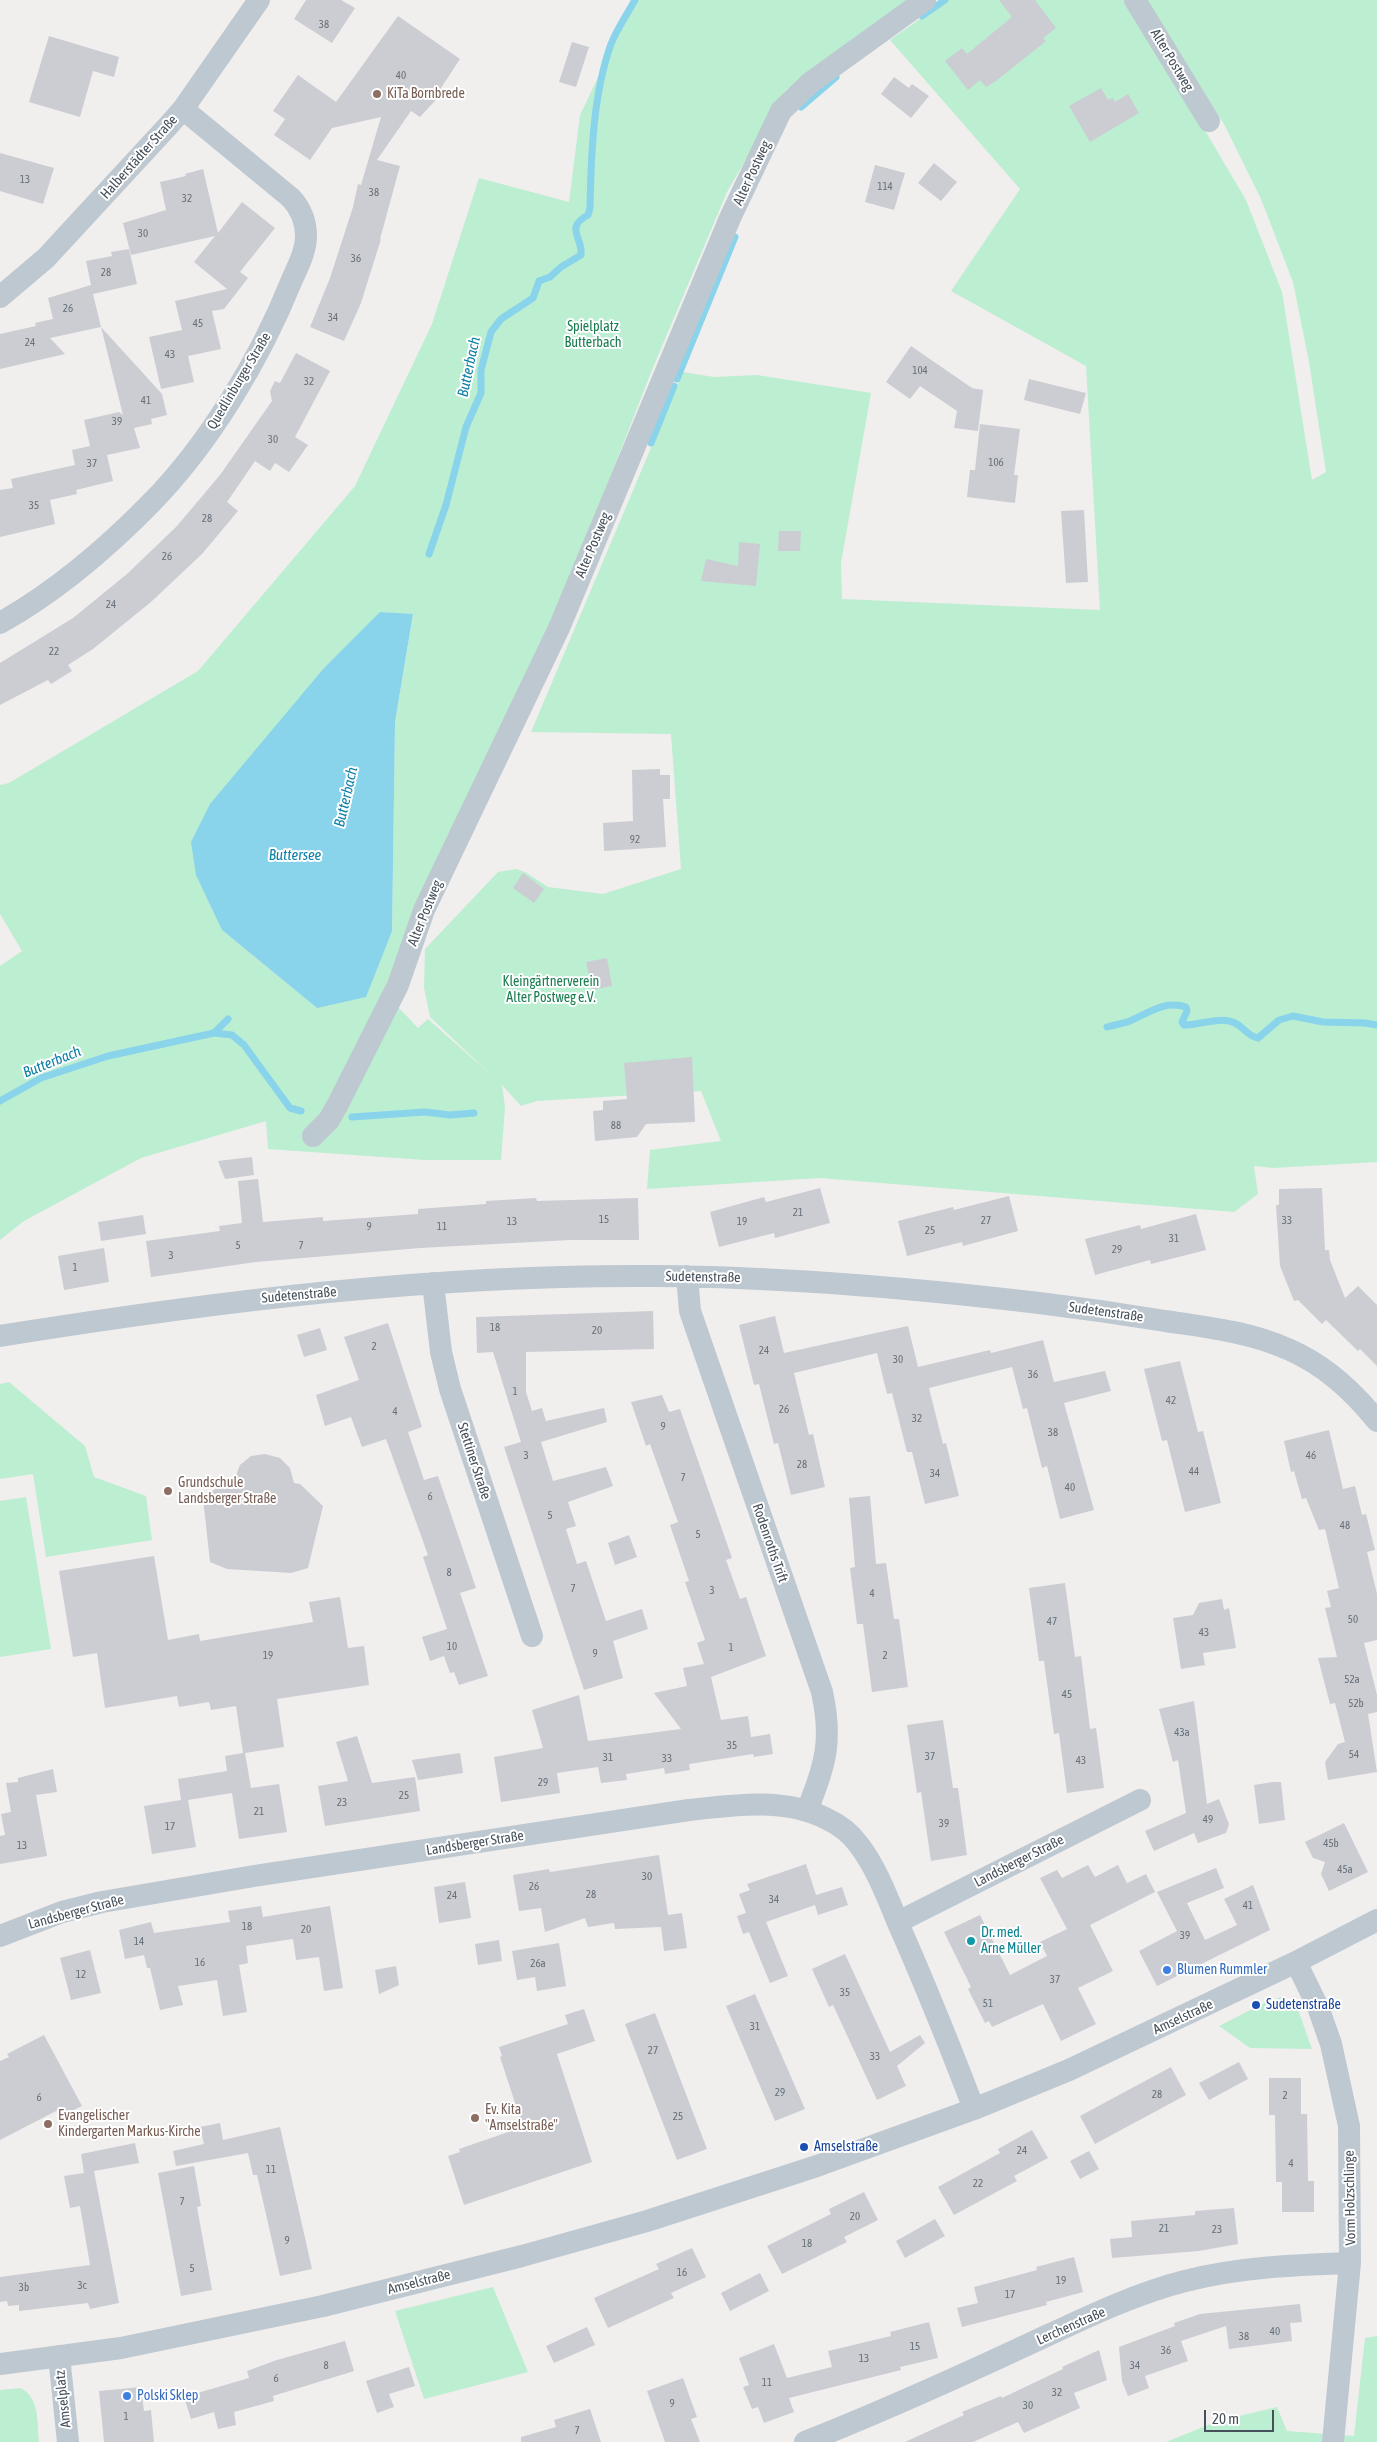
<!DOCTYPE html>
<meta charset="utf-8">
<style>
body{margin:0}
#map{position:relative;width:1377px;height:2442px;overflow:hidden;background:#f1eeee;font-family:"Asap Condensed",sans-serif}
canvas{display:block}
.scale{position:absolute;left:1204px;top:2410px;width:70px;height:22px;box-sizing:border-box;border:2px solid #46505b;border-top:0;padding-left:6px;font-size:15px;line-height:18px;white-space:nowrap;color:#46505b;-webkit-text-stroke:4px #fff;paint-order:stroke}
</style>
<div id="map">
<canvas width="1377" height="2442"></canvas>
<div class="scale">20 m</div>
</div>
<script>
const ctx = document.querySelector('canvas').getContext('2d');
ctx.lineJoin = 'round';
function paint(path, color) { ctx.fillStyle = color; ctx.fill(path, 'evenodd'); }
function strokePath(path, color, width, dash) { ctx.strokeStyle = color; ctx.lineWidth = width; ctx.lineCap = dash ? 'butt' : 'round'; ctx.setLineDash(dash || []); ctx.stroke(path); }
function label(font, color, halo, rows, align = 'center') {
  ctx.font = font + ' "Asap Condensed",sans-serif'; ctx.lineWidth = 4; ctx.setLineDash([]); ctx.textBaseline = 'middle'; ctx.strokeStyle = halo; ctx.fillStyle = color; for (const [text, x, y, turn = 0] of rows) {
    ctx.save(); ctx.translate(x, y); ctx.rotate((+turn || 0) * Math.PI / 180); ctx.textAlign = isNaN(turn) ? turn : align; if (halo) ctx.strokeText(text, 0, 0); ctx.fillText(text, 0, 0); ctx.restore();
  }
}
paint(new Path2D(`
 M635,0H915L786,90L727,192L652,370L547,639L383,991L418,1028L428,1019L490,1074L430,1017L424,988L425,949L498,872L516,869L525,872L548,887L603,894L681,869L671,734L531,732L683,372L714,377L757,375L871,393L841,563L842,599L1100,610L1086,366L951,291L1020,189L890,40L947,0H1128L1246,200L1282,292L1312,480L1326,472L1309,362L1293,282L1261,199L1224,124L1145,0H1377V1162L1273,1168L1254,1166L1258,1194L1234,1212L820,1178L647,1189L650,1150L721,1141L701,1091L537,1101L521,1106L502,1085L505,1107L501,1160H424L268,1149L266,1121L141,1158L24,1221L0,1240V966L22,951L0,914V785L9,783L198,671L355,486L432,324L479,178L569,202L580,115ZM381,612L413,615L395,722L392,931L317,1008L222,930L324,668Z
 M9,1382L85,1446L94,1477L146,1496L152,1540L46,1557L33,1474L0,1479V1384Z
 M26,1497L51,1649L0,1657V1501Z
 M1282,1997L1296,2004L1312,2049L1250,2048L1219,2026L1270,2000Z
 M493,2287L528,2372L424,2399L395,2311Z
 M1377,2336V2442H1166L1218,2421L1277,2407L1287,2431L1354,2436L1365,2338Z
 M21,2388C40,2399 37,2422 39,2442H0V2390Z`), '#bceed2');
paint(new Path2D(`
 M380,612L413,614L395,722L392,931L366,997L317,1008L222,930L196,875L191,842L210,804L324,668Z`), '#89d3eb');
strokePath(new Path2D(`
 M922,16L945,0
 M801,107L836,77
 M677,379L735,237
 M651,443L674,386
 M429,554L446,505L466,427L481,393V370L491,332L501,319L533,298L539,281L550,277L561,267L581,255C583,237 564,228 588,215L590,208C591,156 593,94 611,44C617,29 627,14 635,0
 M1107,1027C1114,1025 1122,1024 1130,1021C1149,1013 1164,1000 1186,1007L1187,1011L1182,1022L1184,1025C1200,1025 1220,1016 1235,1023C1245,1028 1247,1036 1258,1038L1279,1020L1293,1016L1323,1022L1365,1023L1377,1025
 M214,1033L232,1035L244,1045L290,1108L301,1111
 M0,1101L41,1078L108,1056L214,1033L228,1019
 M352,1117L425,1112L450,1115L474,1113`), '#89d3eb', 7);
paint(new Path2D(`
 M306,0H341L355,8L332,43L294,19Z
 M999,0H1035L1056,28L1043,38L1046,41L996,81L986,87L980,80L968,90L945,61L962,48L967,54L1012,17Z
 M398,16L460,59L441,88L445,90L420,117L411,111L377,160L400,166L380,239H381L361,303L344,341L310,327L330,278L353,207L358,184L361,185L381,117L332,128L310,160L274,135L285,119L273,111L298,75L336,102Z
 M49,36L119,57L114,77L93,71L80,117L29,102Z
 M572,42L589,47L576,87L559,82Z
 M894,77L909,88L912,84L929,96L911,118L881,94Z
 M1101,88L1108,100L1113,98L1115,102L1128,94L1139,113L1090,142L1069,106Z
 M0,153L54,168L43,204L0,191Z
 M934,163L957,182L941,201L918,183Z
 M875,165L905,173L894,210L865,202Z
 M203,169L218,233L242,202L275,228L240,272L248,278L224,309L212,311L221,349L188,356L194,382L161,389L149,337L182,330L175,301L227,289L194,262L215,236L131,255L123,223L166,210L160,182L186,176L185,174Z
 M129,249L137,284L93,294L101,327L50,338L65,354L0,369V334L36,326L35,323L53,319L48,298L91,285L86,261L112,256L111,252Z
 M101,327L162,394L167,415L151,419L152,424L134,428L140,448L107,455L113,481L76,490L77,494L50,500L55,524L0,537V490L13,488L11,479L75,465L72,450L90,446L84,420L119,412L123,415Z
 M911,346L972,388L983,390L978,431L954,428L957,411L920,386L910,399L886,382Z
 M296,353L330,371L295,437L308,445L289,472L275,463L270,471L255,461L227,502L238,511L202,554L151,602L93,649L68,665L72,671L51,684L48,680L0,705V663L73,618L127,574L176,527L220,475L272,401L270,391L275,381L280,383Z
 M1029,379L1086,393L1080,414L1024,400Z
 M980,424L1020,429L1014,475H1018L1015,503L967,497L970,470H975Z
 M1084,510L1088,582L1066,583L1061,511Z
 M779,531H801L800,551H778Z
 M739,542L760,544L756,586L701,581L706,559L738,566Z
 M660,769V775H670V799H663L666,847L604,851L603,823L633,821L632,770Z
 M523,873L544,889L534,903L513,888Z
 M607,958L612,986L592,990L586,962Z
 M692,1057L695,1122L646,1124L637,1137L595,1141L593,1111L603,1110V1101L627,1099L624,1063Z
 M252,1157L254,1175L225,1179L218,1161Z
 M258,1179L263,1222L323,1217V1221L418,1214V1209L486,1204V1201L536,1198L537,1201L638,1198L639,1240H570L420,1248L256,1262L151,1277L146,1241L220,1231L219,1226L242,1223L238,1181Z
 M820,1188L830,1223L775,1238L774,1233L719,1247L710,1212L764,1197L766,1202Z
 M1322,1188L1325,1250H1329L1330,1260L1345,1298L1358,1286L1377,1305V1366L1360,1349L1358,1351L1326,1320L1322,1324L1298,1300L1294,1301L1280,1266L1276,1205H1279V1189Z
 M1009,1196L1018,1231L963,1246L962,1242L907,1256L898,1221L953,1207L954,1210Z
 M1196,1214L1206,1250L1151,1264L1150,1260L1095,1275L1085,1239L1140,1225L1141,1229Z
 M143,1215L146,1234L101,1241L98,1222Z
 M104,1248L109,1282L64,1290L58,1256Z
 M653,1311L654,1349L526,1352V1392L532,1411L542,1408L546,1421L604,1408L607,1422L541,1442L553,1481L606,1467L613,1486L568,1502L576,1526L566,1529L577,1564L586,1561L606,1621L642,1609L648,1629L613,1641L623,1678L584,1690L504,1447L521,1442L493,1352L477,1353L476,1317Z
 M775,1316L784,1353L908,1326L918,1367L990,1350L991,1353L1043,1340L1054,1382L1105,1371L1111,1391L1064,1403L1094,1510L1060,1519L1047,1466L1042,1468L1027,1408L1023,1409L1012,1367L929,1388L943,1444L946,1443L959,1496L925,1504L912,1452H907L892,1393L887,1394L877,1353L794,1373L809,1435L813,1434L825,1487L791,1495L778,1443L774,1444L759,1384L754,1385L739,1325Z
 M388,1323L422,1427L408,1432L424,1480L438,1476L476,1588L460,1593L488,1676L459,1685L454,1672L450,1673L444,1656L430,1661L422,1637L447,1629L423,1557L428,1555L386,1439L362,1447L351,1417L325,1426L316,1395L359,1380L344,1337Z
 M320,1328L327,1350L304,1357L297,1335Z
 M1180,1361L1198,1432L1203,1431L1221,1503L1185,1512L1167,1440L1162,1441L1144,1369Z
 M662,1395L669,1412L680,1409L732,1558L726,1560L740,1599L746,1597L766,1656L711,1677L721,1720L748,1716L751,1737L770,1734L773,1754L754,1757L753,1754L689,1764L690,1770L665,1774L664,1768L626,1774L627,1780L601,1783L598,1767L557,1773L560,1793L501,1802L494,1757L543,1748L532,1710L579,1695L588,1741L681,1729L654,1693L687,1686L683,1668L704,1664L697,1643L705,1640L685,1582L689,1581L670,1525L678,1522L650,1444L646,1446L631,1402Z
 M1329,1430L1343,1489L1355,1486L1362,1515L1366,1514L1375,1550L1367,1552L1377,1594V1640L1364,1643L1377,1695V1712L1368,1714L1377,1772L1328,1780L1325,1762L1338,1744L1345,1742L1335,1703L1330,1704L1318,1658L1337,1657L1325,1608L1331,1607L1327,1591L1339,1588L1325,1529L1319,1530L1306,1498L1302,1499L1294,1471L1291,1472L1284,1441Z
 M265,1454L280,1458L290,1468L294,1483L300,1484L323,1506L308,1568L291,1573L227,1569L210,1562L203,1498L229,1479L235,1478L240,1465L251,1456Z
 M870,1496L876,1564L886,1563L894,1619H899L908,1687L872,1692L863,1624H857L850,1568L855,1567L849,1498Z
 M629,1535L637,1557L615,1565L608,1543Z
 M154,1556L168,1640L199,1634L200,1641L313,1622L309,1602L340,1597L348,1648L364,1646L369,1685L277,1699L284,1747L245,1753L251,1788L279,1784L287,1832L239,1839L232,1793L188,1800L196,1847L152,1854L144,1806L181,1800L178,1779L227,1771L225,1756L243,1753L236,1706L211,1710L209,1702L179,1707L177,1696L105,1708L97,1653L73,1657L59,1571Z
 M1065,1583L1075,1657L1081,1656L1090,1729L1096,1728L1104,1788L1067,1793L1059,1733L1054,1734L1044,1661H1039L1029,1588Z
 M1222,1599L1224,1610L1229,1608L1236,1648L1203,1653L1205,1665L1181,1669L1173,1618L1193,1615L1199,1603Z
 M1194,1701L1207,1804L1219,1799L1229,1824L1226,1833L1198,1843L1194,1833L1154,1851L1145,1831L1186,1813L1178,1760L1173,1762L1159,1709Z
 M943,1720L953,1788H958L967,1855L931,1861L921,1792L917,1793L907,1725Z
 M357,1736L372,1783L415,1777L420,1811L325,1826L318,1786L348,1781L336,1742Z
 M460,1753L463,1773L418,1780L412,1760Z
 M53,1769L57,1792L36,1795L47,1856L0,1864V1836L5,1835L1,1814L11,1812L6,1783L18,1782V1778Z
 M1273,1782H1281L1285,1820L1259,1824L1254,1785Z
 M1344,1823L1368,1872L1329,1891L1321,1874L1325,1862L1313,1858L1305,1842Z
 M659,1855L668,1915L682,1913L687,1948L664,1951L661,1927L615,1929L614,1923L588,1927L585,1918L545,1932L541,1908L519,1911L513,1875L549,1869L550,1872Z
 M806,1864L816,1895L842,1887L848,1905L818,1915L815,1905L766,1922L788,1976L770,1983L749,1932L743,1934L737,1916L746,1913L739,1894L750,1890L747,1884Z
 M1088,1865L1095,1877L1118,1865L1127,1883L1146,1874L1155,1892L1090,1925L1113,1971L1078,1988L1096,2024L1061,2041L1043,2004L992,2027L989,2021L985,2023L968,1989L971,1987L944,1932L980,1915L1010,1975L1047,1956L1040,1942L1067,1929L1040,1878L1057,1870L1062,1878Z
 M1216,1868L1224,1888L1187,1903L1205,1940L1237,1925L1224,1899L1253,1885L1270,1930L1157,1986L1139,1951L1177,1931L1157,1892Z
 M465,1882L471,1918L439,1923L434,1887Z
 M261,1906L263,1917L330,1906L343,1988L324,1991L319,1957L296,1960L293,1939L246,1946L248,1963L239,1965L247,2012L223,2016L217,1980L178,1986L183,2005L160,2010L150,1968H147L144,1955L125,1959L119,1930L151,1922L154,1933L230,1922L228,1911Z
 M499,1940L502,1961L478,1965L475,1944Z
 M559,1943L566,1986L537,1991L535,1977L517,1980L512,1951Z
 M90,1950L101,1993L71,2000L60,1958Z
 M845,1954L890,2052L920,2035L925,2043L897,2066L906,2086L877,2100L833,2005L829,2007L812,1969Z
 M396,1966L399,1985L379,1994L375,1970Z
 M755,1994L805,2109L775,2121L726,2006Z
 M584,2009L595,2041L557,2054L592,2162L464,2205L448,2156L460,2152L459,2149L523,2127L500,2057L502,2056L499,2047L568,2024L565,2015Z
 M655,2013L707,2149L677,2160L625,2024Z
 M44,2035L82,2106L61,2116L58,2110L0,2140V2061L9,2057L7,2054Z
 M1239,2062L1248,2079L1209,2100L1199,2083Z
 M1171,2067L1186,2095L1095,2144L1080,2116Z
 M1269,2078H1301V2114H1307L1308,2181H1314V2212H1282V2182H1276L1275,2115H1269Z
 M220,2123L223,2140L280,2127L312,2269L280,2276L257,2175H253L248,2153L176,2166L173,2151L204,2144L200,2127Z
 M1032,2130L1048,2158L1014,2176L1017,2181L954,2215L938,2187L1000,2153L998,2149Z
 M135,2143L139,2163L94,2171L119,2303L90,2309L88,2303L19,2311V2305L8,2306L7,2301L0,2302V2277L90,2265L80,2206L70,2208L64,2176L84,2173L81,2154Z
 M1089,2151L1099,2169L1080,2179L1070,2161Z
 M194,2166L201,2206L197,2207L212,2290L181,2296L158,2173Z
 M864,2192L878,2220L844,2237L847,2242L782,2274L767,2246L831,2214L829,2209Z
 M1234,2208L1238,2244L1199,2251L1112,2258L1110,2239L1132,2237L1131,2221L1195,2215V2211Z
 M935,2219L945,2236L905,2258L896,2241Z
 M692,2248L706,2277L671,2293L674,2298L608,2328L594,2298L659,2269L656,2264Z
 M1074,2257L1083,2292L1046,2302L1047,2305L962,2327L957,2308L978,2303L974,2287L1037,2270L1036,2267Z
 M760,2273L769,2291L730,2311L721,2293Z
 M1300,2304L1302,2322L1290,2323L1292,2341L1229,2349L1226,2326L1181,2341L1188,2361L1145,2376L1149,2388L1128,2396L1122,2381L1119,2347L1175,2326L1174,2323L1200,2314Z
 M929,2322L938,2358L900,2367L901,2370L789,2398L794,2412L764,2423L758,2407L752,2409L743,2387L749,2385L739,2358L774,2344L787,2378L832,2367L828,2351L891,2336L890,2332Z
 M587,2327L595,2345L554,2363L546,2346Z
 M345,2341L354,2371L273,2396L274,2401L234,2412L236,2425L218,2429L214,2412L191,2419L184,2397L249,2378L247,2371L277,2360Z
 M1099,2350L1107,2380L1074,2393L1080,2408L1024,2433L1018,2422L973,2442H905L964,2415L962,2412L1001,2396L1002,2398L1063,2369L1062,2367Z
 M409,2367L415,2386L389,2394L394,2407L377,2413L366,2381Z
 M683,2378L697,2417L691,2419L700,2442H665L647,2391Z
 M141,2387L144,2411L151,2410L154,2442H104L99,2391Z
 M590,2409L601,2442H521V2437L556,2427L554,2420Z`), '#cbcdd3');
strokePath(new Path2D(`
 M1135,0L1209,121
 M0,297L46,258L168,126L183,109L259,0
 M0,623C57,591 106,549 151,503C209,444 260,359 291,282C297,268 306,252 306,236C306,221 301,209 291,198L183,109
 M313,1136L329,1120L338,1104L398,985L424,910L559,628L730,218L781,111L810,83L925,0
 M687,1276L690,1311L822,1692C833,1742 825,1764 807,1811
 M433,1283L441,1352L450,1389L532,1636
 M0,1336C217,1301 437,1274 657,1276C785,1277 912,1288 1039,1303C1081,1308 1123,1314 1165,1321C1207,1327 1251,1332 1290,1350C1324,1365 1353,1391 1377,1421
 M898,1922L1140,1800
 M0,1936L62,1912L102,1902L254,1876L689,1810C734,1805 785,1797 827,1819C840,1825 851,1834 859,1845C878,1870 889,1902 901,1930C927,1989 951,2049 974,2109
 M1296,1962L1318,2007L1331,2044L1349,2126L1350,2263L1333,2442
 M59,2356L68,2442
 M0,2364L121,2348L323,2306L522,2256L647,2221L817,2166L974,2109L1069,2070L1296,1962L1377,1920
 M805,2442C876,2414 945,2383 1014,2351C1069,2326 1126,2296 1185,2281C1240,2267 1294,2265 1350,2263`), '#bec8d0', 22);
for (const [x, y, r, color] of [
 [377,94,5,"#8d6e63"],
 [168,1491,5,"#8d6e63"],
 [971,1941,5,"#0f9aa8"],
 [1167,1970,5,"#3f7fe0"],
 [1256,2005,5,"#1a4fb4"],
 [475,2118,5,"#8d6e63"],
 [48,2124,5,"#8d6e63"],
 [804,2147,5,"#1a4fb4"],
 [127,2396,5,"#3f7fe0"]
]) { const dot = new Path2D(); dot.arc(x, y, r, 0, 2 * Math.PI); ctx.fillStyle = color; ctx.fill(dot); strokePath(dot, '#fff', 2); }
label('11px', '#676f79', null, [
 ["38",324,25],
 ["40",401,76],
 ["13",25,180],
 ["114",885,187],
 ["38",374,193],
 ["32",187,199],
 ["30",143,234],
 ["36",356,259],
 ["28",106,273],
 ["26",68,309],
 ["34",333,318],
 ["45",198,324],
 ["24",30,343],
 ["43",170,355],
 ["104",920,371],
 ["32",309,382],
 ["41",146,401],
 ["39",117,422],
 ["30",273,440],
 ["106",996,463],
 ["37",92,464],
 ["35",34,506],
 ["28",207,519],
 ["26",167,557],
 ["24",111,605],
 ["22",54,652],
 ["92",635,840],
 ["88",616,1126],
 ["21",798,1213],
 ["15",604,1220],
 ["27",986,1221],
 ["33",1287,1221],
 ["13",512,1222],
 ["19",742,1222],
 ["9",369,1227],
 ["11",442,1227],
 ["25",930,1231],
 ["31",1174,1239],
 ["5",238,1246],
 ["7",301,1246],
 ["29",1117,1250],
 ["3",171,1256],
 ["1",75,1268],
 ["18",495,1328],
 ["20",597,1331],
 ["2",374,1347],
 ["24",764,1351],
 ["30",898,1360],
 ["36",1033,1375],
 ["1",515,1392],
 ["42",1171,1401],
 ["26",784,1410],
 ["4",395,1412],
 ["32",917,1419],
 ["9",663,1427],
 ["38",1053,1433],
 ["3",526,1456],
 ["46",1311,1456],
 ["28",802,1465],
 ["44",1194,1472],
 ["34",935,1474],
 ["7",683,1478],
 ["40",1070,1488],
 ["6",430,1497],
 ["5",550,1516],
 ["48",1345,1526],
 ["5",698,1535],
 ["8",449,1573],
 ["7",573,1589],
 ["3",712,1591],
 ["4",872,1594],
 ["50",1353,1620],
 ["47",1052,1622],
 ["43",1204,1633],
 ["10",452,1647],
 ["1",731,1648],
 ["9",595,1654],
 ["19",268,1656],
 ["2",885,1656],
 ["52a",1352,1680],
 ["45",1067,1695],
 ["52b",1356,1704],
 ["43a",1182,1733],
 ["35",732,1746],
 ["54",1354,1755],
 ["37",930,1757],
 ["31",608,1758],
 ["33",667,1759],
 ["43",1081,1761],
 ["29",543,1783],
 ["25",404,1796],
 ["23",342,1803],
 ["21",259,1812],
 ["49",1208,1820],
 ["39",944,1824],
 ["17",170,1827],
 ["45b",1331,1844],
 ["13",22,1846],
 ["45a",1345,1870],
 ["30",647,1877],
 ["26",534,1887],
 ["28",591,1895],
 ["24",452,1896],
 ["34",774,1900],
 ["41",1248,1906],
 ["18",247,1927],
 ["20",306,1930],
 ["39",1185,1936],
 ["14",139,1942],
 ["16",200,1963],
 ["26a",538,1964],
 ["12",81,1975],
 ["37",1055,1980],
 ["35",845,1993],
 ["51",988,2004],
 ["31",755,2027],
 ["27",653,2051],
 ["33",875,2057],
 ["29",780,2093],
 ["28",1157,2095],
 ["2",1285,2096],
 ["6",39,2098],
 ["25",678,2117],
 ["24",1022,2151],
 ["4",1291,2164],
 ["11",271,2170],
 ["22",978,2184],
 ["7",182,2202],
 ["20",855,2217],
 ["21",1164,2229],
 ["23",1217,2230],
 ["9",287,2241],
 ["18",807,2244],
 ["5",192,2269],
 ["16",682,2273],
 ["19",1061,2281],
 ["3c",82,2286],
 ["3b",24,2288],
 ["17",1010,2295],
 ["40",1275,2332],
 ["38",1244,2337],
 ["15",915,2347],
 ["36",1166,2351],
 ["13",864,2359],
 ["8",326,2366],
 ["34",1135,2366],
 ["6",276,2379],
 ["11",767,2383],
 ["32",1057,2393],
 ["9",672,2404],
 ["30",1028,2406],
 ["1",126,2417],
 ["7",577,2431]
]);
label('14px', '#46505b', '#fff', [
 ["Alter Postweg",1172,60,59],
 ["Halberstädter Straße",139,157,-48],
 ["Alter Postweg",752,173,-65],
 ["Quedlinburger Straße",239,381,-59],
 ["Alter Postweg",593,545,-67],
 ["Alter Postweg",425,913,-68],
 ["Sudetenstraße",703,1277,1],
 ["Sudetenstraße",299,1295,-5],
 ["Sudetenstraße",1106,1312,8],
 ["Stettiner Straße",474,1461,72],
 ["Rodenroths Trift",770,1543,71],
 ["Landsberger Straße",475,1843,-9],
 ["Landsberger Straße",1019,1861,-27],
 ["Landsberger Straße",76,1912,-15],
 ["Amselstraße",1183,2017,-25],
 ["Vorm Holzschlinge",1350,2198,-91],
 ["Amselstraße",419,2282,-14],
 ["Lerchenstraße",1071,2326,-24],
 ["Amselplatz",63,2399,-96]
]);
label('14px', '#785e54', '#fff', [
 ["KiTa Bornbrede",387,94],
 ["Grundschule",178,1483],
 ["Landsberger Straße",178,1499],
 ["Ev. Kita",485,2110],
 ["\"Amselstraße\"",485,2126],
 ["Evangelischer",58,2116],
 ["Kindergarten Markus-Kirche",58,2132]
], 'left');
label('14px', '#177c4e', '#fff', [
 ["Spielplatz",593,327],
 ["Butterbach",593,343],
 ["Kleingärtnerverein",551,982],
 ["Alter Postweg e.V.",551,998]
]);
label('14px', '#0d838f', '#fff', [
 ["Dr. med.",981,1933],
 ["Arne Müller",981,1949]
], 'left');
label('14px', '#366cbe', '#fff', [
 ["Blumen Rummler",1177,1970],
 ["Polski Sklep",137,2396]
], 'left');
label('14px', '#164399', '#fff', [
 ["Sudetenstraße",1266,2005],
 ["Amselstraße",814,2147]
], 'left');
label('italic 15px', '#0d80a7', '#fff', [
 ["Butterbach",469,367,-78],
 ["Butterbach",346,797,-77],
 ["Buttersee",295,855],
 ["Butterbach",52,1062,-22]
]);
</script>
